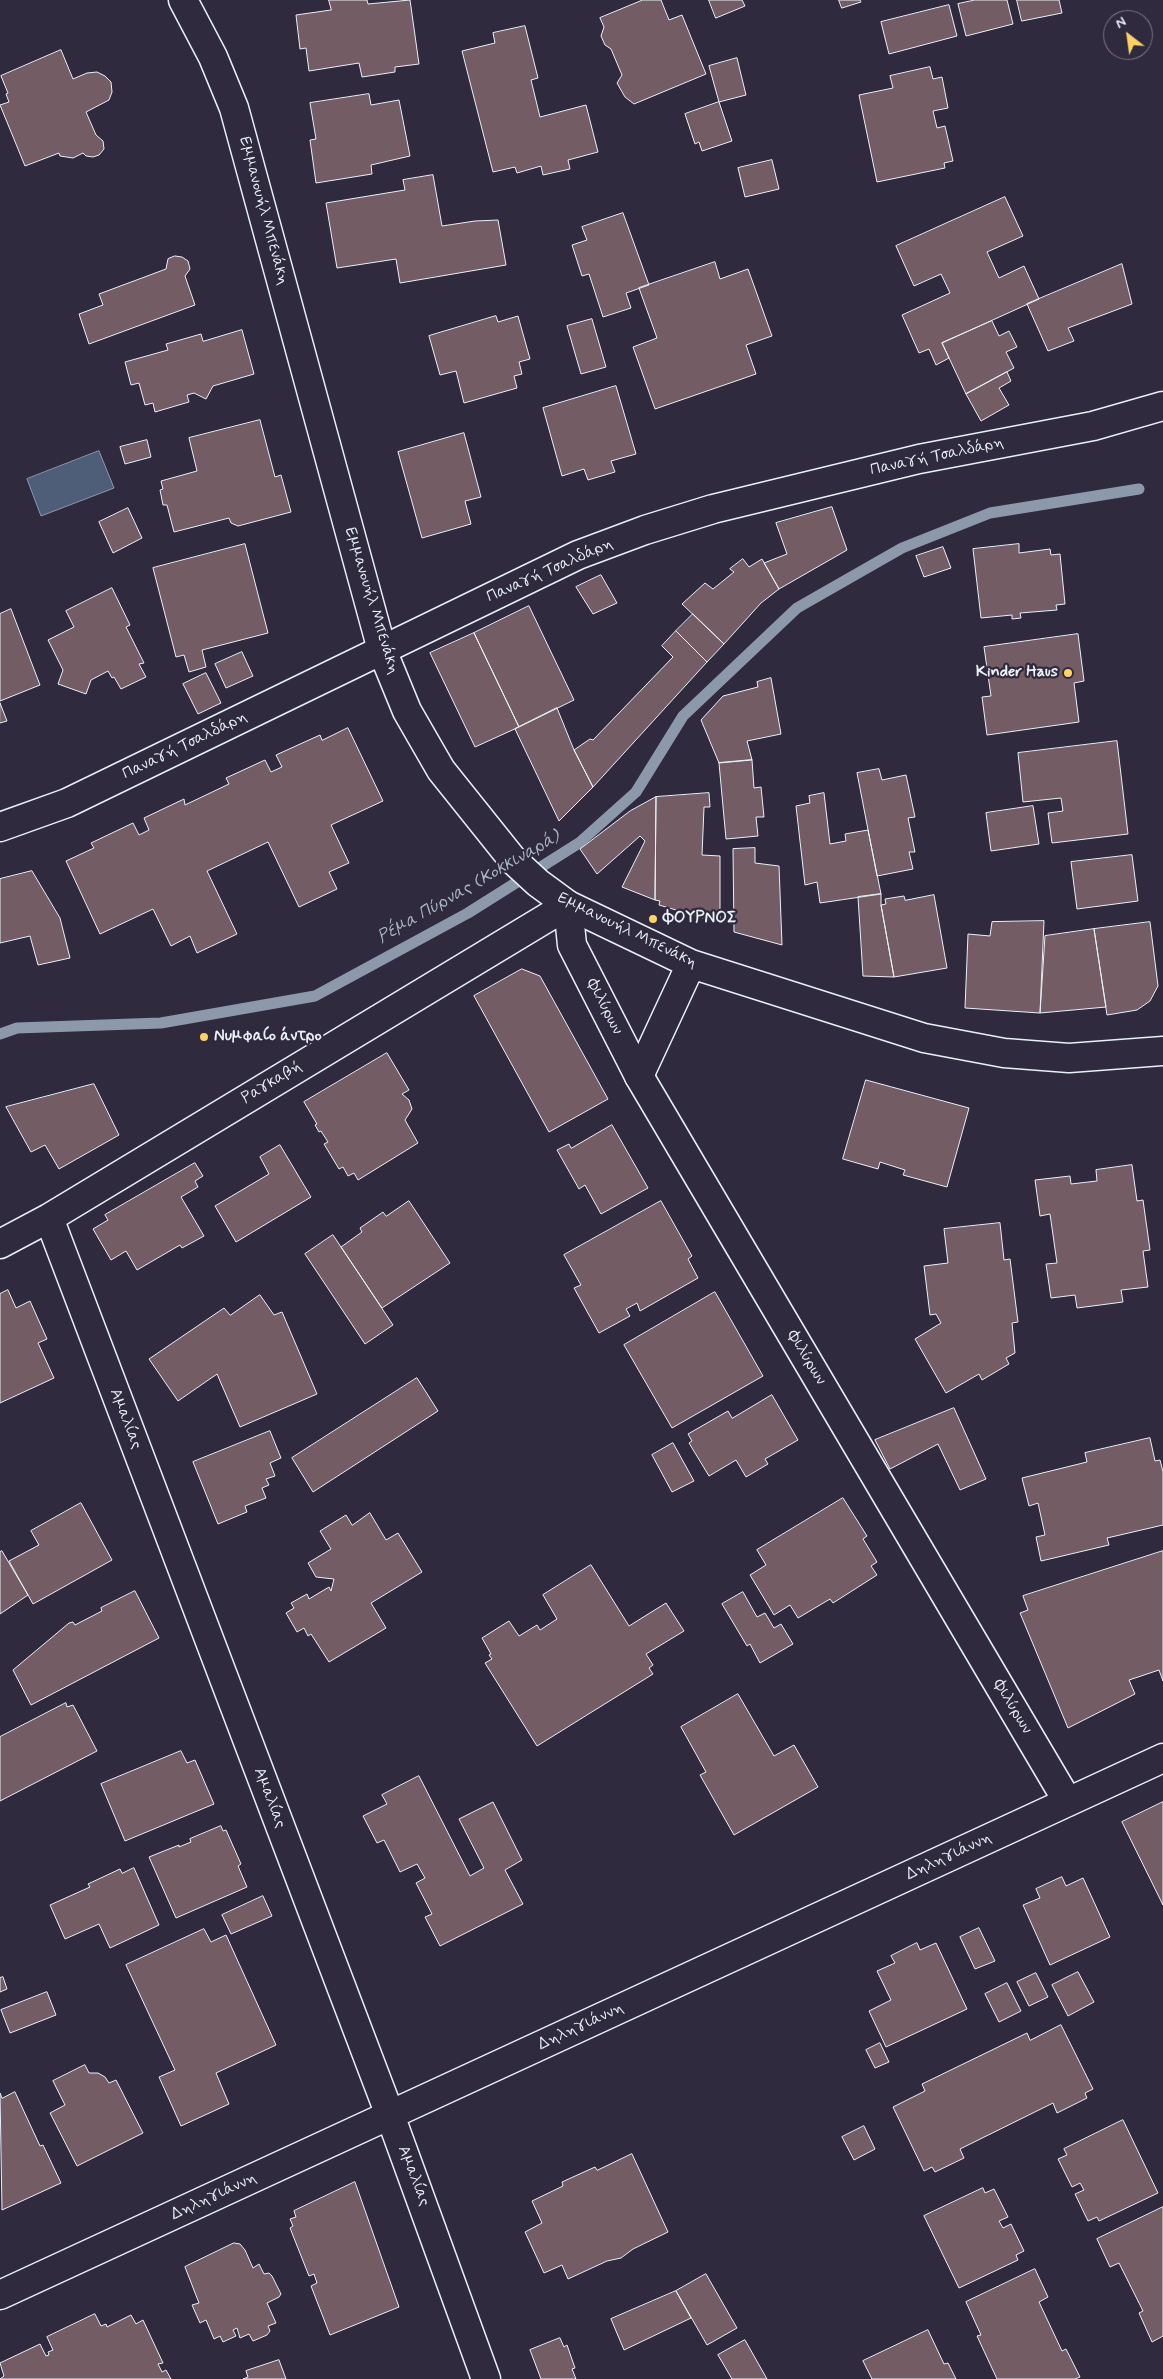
<!DOCTYPE html>
<meta charset="utf-8">
<style>
body{margin:0}
#map{position:relative;width:1163px;height:2379px;overflow:hidden;background:#2f2a3d;font-family:Mynerve,sans-serif}
canvas{display:block}
.north{position:absolute;left:1103px;top:10px;width:50px;height:50px;box-sizing:border-box;background:#2f2a3d;border:1px solid #797a88;border-radius:50%;rotate:330deg;font-size:14px;font-weight:700;line-height:20px;text-align:center;color:#e8f1f8}
.north::after{content:'';display:block;margin:auto;width:18px;height:22px;background:#ffd166;clip-path:polygon(50% 0,100% 100%,50% 72%,0 100%)}
</style>
<div id="map">
<canvas width="1163" height="2379"></canvas>
<div class="north">N</div>
</div>
<script>
const ctx = document.querySelector('canvas').getContext('2d');
ctx.lineJoin = 'round';
function paint(path, color) { ctx.fillStyle = color; ctx.fill(path, 'evenodd'); }
function strokePath(path, color, width, dash) { ctx.strokeStyle = color; ctx.lineWidth = width; ctx.lineCap = dash ? 'butt' : 'round'; ctx.setLineDash(dash || []); ctx.stroke(path); }
function label(font, color, halo, rows, align = 'center') {
  ctx.font = font + ' Mynerve,sans-serif'; ctx.lineWidth = 4.5; ctx.setLineDash([]); ctx.textBaseline = 'middle'; ctx.strokeStyle = halo; ctx.fillStyle = color; for (const [text, x, y, turn = 0] of rows) {
    ctx.save(); ctx.translate(x, y); ctx.rotate((+turn || 0) * Math.PI / 180); ctx.textAlign = isNaN(turn) ? turn : align; if (halo) ctx.strokeText(text, 0, 0); ctx.fillText(text, 0, 0); ctx.restore();
  }
}
const water = new Path2D(`
 M99,451L114,488L41,516L27,479Z`);
paint(water, '#4e5e78');
strokePath(water, '#8c99ab', 1);
strokePath(new Path2D(`
 M0,1034L17,1028L161,1023L315,996L468,913L579,843L636,792L683,716L797,608L902,548L990,513L1139,489`), '#8c99ab', 11);
const building = new Path2D(`
 M329,0H367L368,4L410,0L419,64L395,67V72L362,77L359,63L309,71L306,48L300,49L296,15L331,10Z
 M643,0H661L669,20L682,15L706,74L634,104L625,97L617,83L622,75L611,49L605,45L601,36L604,27L600,18Z
 M709,0H742L745,6L716,18Z
 M839,0H860L861,2L842,8Z
 M975,0H1007L1013,24L966,36L958,4Z
 M1017,0H1059L1062,13L1022,21Z
 M949,5L957,36L889,54L881,22Z
 M525,26L538,78L531,80L540,117L586,105L598,152L568,160L570,169L543,175L541,166L517,173L515,167L493,172L462,51L495,43L493,33Z
 M61,50L73,79L87,73L97,72L105,76L111,82L112,92L109,100L86,112L96,135L103,141L104,149L99,155L93,157L86,156L83,153L73,158L60,156L59,153L25,166L0,105L9,102L6,94L8,93L1,76Z
 M737,58L746,95L719,102L709,66Z
 M930,67L933,79L942,77L948,108L933,111L937,128L945,126L953,161L944,163L945,168L877,182L859,95L893,88L890,76Z
 M369,94L371,105L399,100L410,156L371,165L372,174L316,183L310,140L316,139L310,103Z
 M719,102L732,141L702,151L699,142L695,144L685,114Z
 M772,160L779,189L745,197L738,168Z
 M433,175L442,226L475,221L498,220L506,265L400,283L396,259L337,268L326,203L405,190L403,180Z
 M1005,197L1023,236L987,252L999,278L1024,266L1039,299L942,343L949,358L936,365L929,349L919,353L902,315L950,293L941,274L914,286L896,246Z
 M623,213L649,285L626,293L631,308L603,317L589,274L582,276L572,245L587,240L582,227Z
 M175,256L182,257L188,261L190,269L185,276L195,305L89,344L79,314L103,305L99,294L166,269L168,259Z
 M715,262L720,279L748,269L772,336L746,345L756,374L655,409L633,347L657,338L639,288Z
 M1122,264L1132,304L1068,328L1074,341L1048,351L1027,304Z
 M496,316L498,322L518,316L530,359L519,362L522,374L514,376L517,388L464,403L456,371L440,375L429,336Z
 M592,319L606,367L581,374L567,326Z
 M992,321L999,336L1009,331L1017,347L1006,352L1014,368L966,394L942,343Z
 M242,330L254,374L213,386L206,399L194,393L187,395L189,402L155,412L153,403L145,405L139,383L131,385L125,362L168,350L166,344L201,334L203,341Z
 M1007,372L1011,381L999,388L1009,405L981,421L966,394Z
 M616,386L636,454L611,461L615,472L588,480L584,469L562,476L543,408Z
 M260,420L275,477L281,475L291,512L238,526L231,523L229,518L174,532L167,505H163L160,490L163,489L161,481L197,471L189,438Z
 M464,433L481,497L465,501L471,524L422,538L398,452Z
 M147,440L151,457L125,464L120,447Z
 M832,507L847,550L779,589L764,563L787,554L776,523Z
 M128,508L142,538L113,553L99,522Z
 M245,544L268,633L202,650L206,667L189,672L184,655L176,657L153,568Z
 M1019,544V553L1050,549L1051,555L1060,554L1065,604L1056,605L1057,610L1020,613L1021,618L1012,619V615L981,618L973,549Z
 M943,547L951,568L924,577L916,556Z
 M743,559L749,567L762,559L779,589L761,603L724,644L682,604L705,583L713,589L734,572L730,569Z
 M601,575L617,603L593,614L576,587Z
 M112,588L130,625L126,627L144,663L139,664L146,677L121,689L114,677L112,678L108,671L91,680L86,694L58,684L63,670L48,640L74,627L66,611Z
 M529,606L574,700L519,727L474,633Z
 M11,609L40,685L0,701V614Z
 M693,614L724,644L707,662L676,631Z
 M676,631L707,662L593,787L574,750L590,739L593,740L673,657L662,646Z
 M474,633L519,727L475,747L430,653Z
 M1078,634L1084,681L1074,683L1079,722L987,735L982,697L991,696L984,647Z
 M242,652L253,676L226,688L215,664Z
 M206,673L221,703L198,714L183,684Z
 M771,678L781,734L747,741L752,760L719,763L701,720L723,696L758,687L757,682Z
 M0,703L7,721L0,723Z
 M557,708L574,750L593,787L559,821L515,729Z
 M348,728L383,801L331,825L349,863L329,872L337,889L299,907L268,842L207,871L237,934L197,953L190,936L171,946L153,909L100,934L66,861L94,848L91,843L133,823L139,835L149,830L144,818L184,799L185,805L229,784L226,778L265,760L271,772L282,767L276,755L320,735L322,740Z
 M1117,741L1128,834L1052,843L1048,813L1063,811L1061,798L1023,802L1018,753Z
 M752,760L754,788L761,787L764,817H756L758,836L726,839L719,763Z
 M879,769L882,780L906,775L915,817L908,818L915,852H909L913,869L877,876L857,773Z
 M709,793L710,807H704L702,855L720,856V923L659,905L660,901L655,900L656,797Z
 M824,793L830,844L846,841L845,834L868,830L881,894L820,903L817,882L805,885L796,806L810,803L809,796Z
 M656,797L655,900L622,887L645,841L640,836L597,874L580,849L630,811Z
 M1033,806L1039,844L991,851L986,813Z
 M755,848V863L779,866L782,945L734,932L733,849Z
 M1132,855L1138,901L1077,909L1071,862Z
 M32,871L60,918L70,958L38,965L30,936L0,943V879Z
 M881,894V905L894,977L863,976L858,897Z
 M934,895L947,968L894,977L881,905L886,904L885,899L904,896L905,900Z
 M1044,921L1040,1013L965,1008L968,934L990,936L992,922Z
 M1150,922L1158,986L1150,1001L1137,1010L1107,1015L1094,929Z
 M1094,929L1106,1007L1040,1013L1045,936Z
 M522,969L540,976L608,1099L549,1132L474,996Z
 M387,1053L409,1090L402,1094L409,1100L412,1109L405,1120L418,1143L358,1180L354,1173L348,1176L343,1167L339,1169L324,1144L328,1142L321,1131L319,1132L315,1125L317,1124L304,1102Z
 M866,1080L969,1108L947,1187L903,1175L905,1170L880,1162L878,1169L843,1159Z
 M94,1084L119,1135L59,1169L45,1145L31,1152L6,1107Z
 M612,1125L648,1188L601,1214L585,1185L579,1189L557,1150L569,1144L571,1148Z
 M280,1145L311,1197L236,1242L215,1206L269,1174L260,1157Z
 M195,1163L203,1176L195,1181L198,1187L181,1197L204,1236L182,1248L180,1245L137,1270L126,1251L111,1260L93,1229L108,1220L105,1215Z
 M1132,1165L1137,1201L1143,1200L1150,1250L1143,1251L1148,1287L1121,1290L1123,1302L1077,1308L1075,1295L1051,1298L1046,1264L1057,1263L1050,1214L1040,1216L1035,1180L1070,1176L1071,1184L1097,1181L1096,1170Z
 M409,1201L450,1263L382,1308L341,1247L362,1232L360,1228L383,1212L386,1216Z
 M661,1201L692,1256L688,1259L698,1278L640,1311L637,1303L626,1309L630,1316L599,1333L574,1288L581,1285L564,1255Z
 M1000,1223L1004,1260L1010,1259L1018,1322L1012,1323L1015,1353L1006,1358L1009,1364L982,1380L979,1374L946,1393L915,1339L941,1323L936,1314L930,1315L924,1266L948,1263L944,1229Z
 M333,1235L393,1325L365,1344L305,1254Z
 M8,1290L16,1308L30,1301L47,1339L38,1343L54,1378L0,1403V1294Z
 M715,1292L763,1376L672,1428L624,1345Z
 M260,1295L274,1315L282,1312L317,1394L240,1427L217,1374L178,1401L149,1359L224,1308L230,1315Z
 M417,1378L438,1411L313,1492L292,1458Z
 M772,1395L798,1440L765,1459L768,1464L746,1477L736,1460L709,1476L689,1443L692,1441L688,1434L728,1411L732,1418Z
 M954,1408L986,1479L960,1490L938,1444L890,1469L875,1440Z
 M270,1431L281,1458L270,1463L275,1476L266,1479L269,1485L262,1488L266,1498L245,1506L247,1512L218,1524L193,1462Z
 M1150,1438L1155,1461L1160,1460L1163,1472V1525L1107,1538L1109,1545L1041,1561L1036,1537L1045,1535L1038,1503L1029,1506L1022,1478L1087,1462L1085,1453Z
 M673,1443L694,1481L672,1492L652,1455Z
 M843,1498L867,1536L863,1539L877,1562L871,1566L877,1575L833,1603L830,1599L798,1618L790,1605L774,1615L750,1575L766,1565L757,1550Z
 M81,1503L112,1560L33,1604L9,1561L39,1545L31,1531Z
 M370,1513L386,1540L398,1533L422,1572L371,1603L386,1628L329,1662L311,1634L308,1636L304,1628L297,1632L286,1613L294,1608L291,1603L307,1594L309,1599L329,1587L331,1591L334,1579L316,1577L308,1563L331,1549L320,1531L346,1515L352,1525Z
 M2,1551L28,1595L0,1614V1552Z
 M1163,1551V1681L1159,1670L1129,1680L1135,1694L1068,1728L1020,1613L1028,1610L1023,1596Z
 M591,1565L629,1626L666,1603L684,1631L646,1654L653,1665L649,1668L653,1674L537,1746L485,1663L492,1659L489,1655L491,1654L482,1638L509,1621L519,1636L537,1625L540,1630L557,1619L543,1595Z
 M135,1591L159,1638L31,1705L13,1670L69,1623L73,1622L75,1625L102,1611L101,1608Z
 M743,1592L757,1617L765,1613L774,1628L781,1624L793,1644L760,1663L750,1644L747,1646L722,1604Z
 M738,1694L774,1756L794,1745L818,1787L734,1835L700,1775L706,1772L681,1727Z
 M66,1703L67,1707L73,1705L97,1751L0,1801V1737Z
 M181,1751L187,1763L195,1760L214,1804L125,1841L101,1784Z
 M419,1776L470,1876L484,1868L459,1819L493,1802L522,1860L505,1870L523,1904L440,1946L425,1917L432,1914L416,1883L425,1878L417,1864L400,1872L384,1840L377,1843L363,1816L387,1804L382,1795Z
 M1163,1802V1905L1122,1822Z
 M221,1826L223,1831L226,1830L241,1864L238,1866L247,1887L176,1918L149,1857L179,1845V1847L191,1842L190,1839Z
 M134,1868L159,1925L110,1948L99,1924L65,1939L50,1905L90,1887L88,1884L120,1869L122,1873Z
 M1062,1877L1066,1886L1083,1878L1110,1937L1050,1965L1023,1905L1040,1898L1036,1889Z
 M263,1896L272,1916L231,1934L222,1915Z
 M979,1928L995,1961L975,1969L960,1937Z
 M204,1929L211,1942L226,1935L276,2045L216,2073L229,2104L181,2126L159,2077L175,2070L126,1965Z
 M917,1943L920,1950L936,1943L967,2009L886,2047L869,2011L891,2000L877,1971L895,1963L891,1956Z
 M1078,1972L1094,2002L1068,2016L1052,1985Z
 M1036,1973L1048,1997L1029,2006L1017,1982Z
 M3,1977L7,1989L0,1992V1978Z
 M1007,1983L1021,2011L999,2022L985,1994Z
 M47,1992L56,2015L10,2033L1,2010Z
 M1061,2025L1093,2089L1085,2093L1087,2098L1057,2113L1053,2103L960,2149L964,2158L935,2172L932,2167L924,2171L893,2107L925,2091L922,2084L1027,2033L1030,2040Z
 M880,2043L889,2062L875,2068L866,2050Z
 M85,2065L89,2073H98L105,2077L109,2083L116,2080L143,2133L77,2166L50,2113L65,2105L53,2081Z
 M15,2092L40,2146L43,2145L61,2183L2,2210L0,2093L2,2098Z
 M1123,2120L1158,2193L1099,2221L1097,2217L1088,2221L1075,2194L1084,2190L1080,2183L1072,2187L1058,2159L1067,2155L1064,2149Z
 M864,2126L875,2149L854,2160L842,2137Z
 M632,2154L668,2232L633,2249L621,2258L607,2261L568,2279L562,2265L544,2273L525,2232L542,2223L532,2201L563,2186L562,2182L595,2167L597,2170Z
 M355,2182L399,2307L330,2335L311,2286L317,2283L314,2274L309,2276L290,2228L293,2226L290,2219L296,2217L294,2211Z
 M983,2188L985,2193L994,2189L1008,2217L999,2221L1003,2228L1011,2224L1024,2251L1016,2255L1018,2260L959,2288L924,2216Z
 M1163,2207V2336L1152,2342L1139,2313L1143,2311L1119,2263L1110,2267L1097,2239Z
 M234,2243L240,2244L245,2250L253,2268L259,2264L264,2274L269,2273L272,2276L281,2294L279,2297L267,2303L276,2323L268,2326L270,2331L267,2335L253,2341L249,2334L240,2338L237,2328L233,2330L236,2336L223,2342L220,2336L214,2339L206,2320L200,2323L192,2305L199,2303L185,2267Z
 M1035,2269L1048,2297L1039,2302L1062,2351L1066,2349L1080,2377L1075,2379H997L977,2336L981,2335L966,2302Z
 M706,2274L737,2328L707,2345L676,2291Z
 M676,2291L691,2318L624,2350L611,2319Z
 M95,2314L101,2326L106,2324L107,2327L131,2315L136,2324L143,2320L163,2363L158,2364L162,2372L166,2370L171,2379H0L4,2376L0,2363L40,2344L46,2356L49,2355L48,2352L53,2350L47,2337Z
 M928,2330L944,2364L948,2363L956,2379H872L863,2361Z
 M560,2338L564,2347L567,2345L575,2368L572,2369L576,2379H541L530,2350Z
 M745,2340L767,2379H732L718,2355Z
 M279,2360L286,2379H243L248,2377L246,2371Z`);
paint(building, '#745c64');
strokePath(building, '#e8f1f8', 1);
const minor = new Path2D(`
 M0,827L67,803L578,555L645,530L713,509L919,459L1093,426L1163,406
 M49,1218L390,2115L486,2379
 M0,1244L49,1218L568,905L572,945L639,1076L1068,1802
 M0,2295L1163,1758`);
const major = new Path2D(`
 M183,0L213,57L234,108L382,650L407,711L441,770L513,860L538,883L568,905L691,964L924,1038L1004,1053L1069,1058L1163,1051
 M639,1076L691,964`);
strokePath(minor, '#e8f1f8', 31);
strokePath(major, '#e8f1f8', 31);
strokePath(minor, '#2f2a3d', 28);
strokePath(major, '#2f2a3d', 28);
for (const [x, y, r, color] of [
 [1068,673,5,"#ffd166"],
 [653,919,5,"#ffd166"],
 [204,1037,5,"#ffd166"]
]) { const dot = new Path2D(); dot.arc(x, y, r, 0, 2 * Math.PI); ctx.fillStyle = color; ctx.fill(dot); strokePath(dot, '#2f2a3d', 2); }
label('16px', '#e8f1f8', '#2f2a3d', [
 ["Εμμανουήλ Μπενάκη",263,211,75],
 ["Παναγή Τσαλδάρη",937,457,-12],
 ["Παναγή Τσαλδάρη",550,571,-24],
 ["Εμμανουήλ Μπενάκη",371,601,73],
 ["Παναγή Τσαλδάρη",185,746,-26],
 ["Εμμανουήλ Μπενάκη",627,931,26],
 ["Φιλύρων",604,1007,63],
 ["Ραγκαβή",272,1083,-31],
 ["Φιλύρων",806,1358,59],
 ["Αμαλίας",125,1419,69],
 ["Φιλύρων",1012,1707,59],
 ["Αμαλίας",269,1798,69],
 ["Δηληγιάννη",949,1857,-25],
 ["Δηληγιάννη",581,2027,-25],
 ["Αμαλίας",413,2176,69],
 ["Δηληγιάννη",214,2197,-25]
]);
label('bold 16px', '#e8f1f8', '#2f2a3d', [
 ["Kinder Haus",1058,673,"right"],
 ["ΦΟΥΡΝΟΣ",663,919],
 ["Νυμφαίο άντρο",214,1037]
], 'left');
label('italic 18px', '#aab6c5', '#2f2a3d', [
 ["Ρέμα Πύρνας (Κοκκιναρά)",469,888,-30]
]);
</script>
